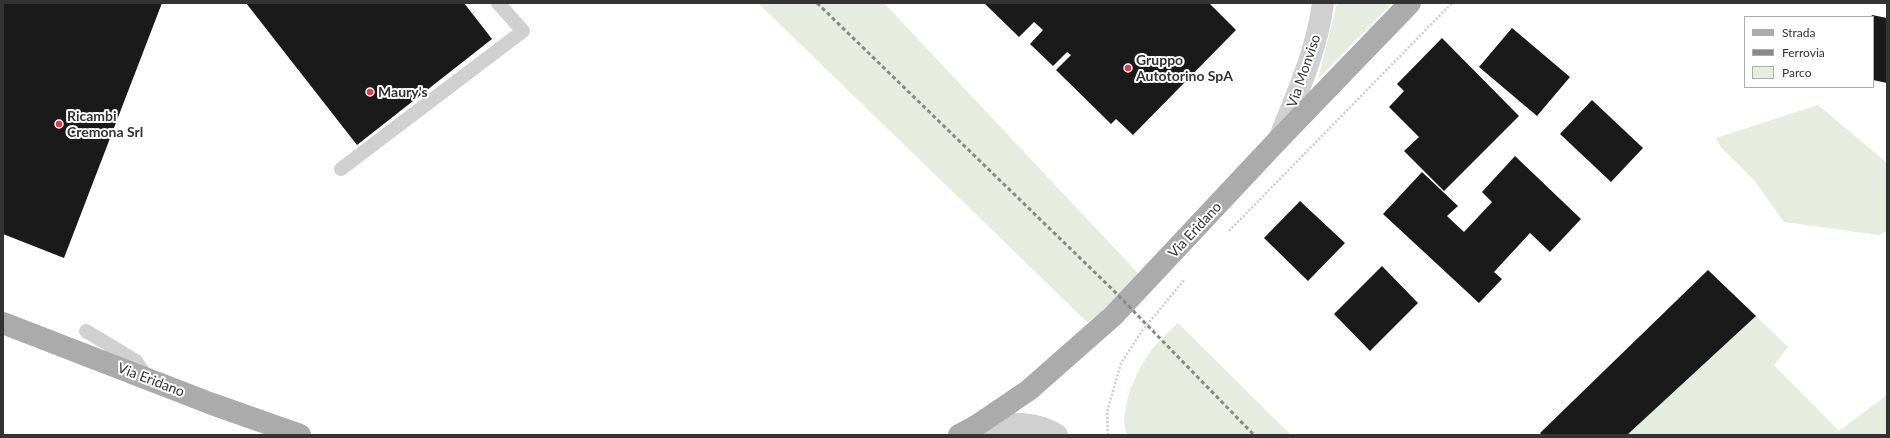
<!DOCTYPE html>
<style>
body{margin:0}
#map{position:relative;width:1890px;height:438px;overflow:hidden;background:#fff;font-family:Lato,sans-serif}
canvas{display:block}
.frame{position:absolute;inset:0;border:4px solid #333;pointer-events:none}
.legend{position:absolute;left:1744px;top:16px;width:130px;height:72px;box-sizing:border-box;background:#fff;border:1px solid #adadad;margin:0;padding:5px 7px;list-style:none;font-size:12px;color:#333}
.legend li{display:flex;align-items:center;gap:8px;height:20px}
.legend b{width:20px;border:1px solid #adadad}
</style>
<div id="map">
<canvas width="1890" height="438"></canvas>
<div class="frame"></div>
<ul class="legend">
<li><b style="height:5px;background:#ababab"></b>Strada</li>
<li><b style="height:5px;background:#888"></b>Ferrovia</li>
<li><b style="height:11px;background:#e6ecdf"></b>Parco</li>
</ul>
</div>
<script>
const ctx = document.querySelector('canvas').getContext('2d');
ctx.lineJoin = 'round';
function paint(path, color) { ctx.fillStyle = color; ctx.fill(path, 'evenodd'); }
function strokePath(path, color, width, dash) { ctx.strokeStyle = color; ctx.lineWidth = width; ctx.lineCap = dash ? 'butt' : 'round'; ctx.setLineDash(dash || []); ctx.stroke(path); }
function label(font, color, halo, rows, align = 'center') {
  ctx.font = font + ' Lato,sans-serif'; ctx.lineWidth = 4; ctx.setLineDash([]); ctx.textBaseline = 'middle'; ctx.strokeStyle = halo; ctx.fillStyle = color; for (const [text, x, y, turn = 0] of rows) {
    ctx.save(); ctx.translate(x, y); ctx.rotate((+turn || 0) * Math.PI / 180); ctx.textAlign = isNaN(turn) ? turn : align; if (halo) ctx.strokeText(text, 0, 0); ctx.fillText(text, 0, 0); ctx.restore();
  }
}
paint(new Path2D(`
 M758,3H884L1150,286L1087,322Z
 M1337,3H1392L1318,79Z
 M1818,105L1887,163V231L1879,235L1784,222L1754,180L1721,147L1716,138Z
 M1756,316L1788,347L1774,365L1839,431L1887,395V435H1627Z
 M1178,323L1291,435H1127C1117,411 1138,367 1154,347C1161,338 1170,331 1178,323Z`), '#e6ecdf');
paint(new Path2D(`
 M3,3H162L64,258L3,234Z
 M246,3H464L492,39L357,145Z
 M984,3H1209L1236,30L1133,135L1116,119L1111,124L1056,70L1071,55L1067,52L1053,66L1030,44L1043,30L1034,22L1019,37Z
 M1872,15L1887,18V83L1873,80V17H1871Z
 M1512,28L1570,77L1537,116L1479,67Z
 M1442,38L1519,116L1444,191L1404,151L1419,137L1389,107L1404,91L1397,84Z
 M1592,100L1643,148L1611,182L1560,134Z
 M1515,156L1581,219L1550,252L1530,233L1494,272L1502,279L1479,303L1383,214L1422,172L1458,206L1447,216L1464,232L1492,202L1482,192Z
 M1300,201L1345,243L1308,281L1264,238Z
 M1382,266L1418,303L1370,351L1334,314Z
 M1708,270L1756,316L1627,435H1542L1540,433Z`), '#1a1a1a');
strokePath(new Path2D(`
 M1229,231L1452,3
 M1108,435L1107,412L1121,363L1142,331L1185,279`), '#cdcdcd', 2.5, [2, 2]);
strokePath(new Path2D(`
 M341,169L523,31L498,3
 M86,331L136,361L147,378`), '#d0d0d0', 14);
strokePath(new Path2D(`
 M1279,139C1297,94 1317,50 1323,3`), '#d0d0d0', 22);
strokePath(new Path2D(`
 M976,426C1003,424 1033,419 1057,435`), '#d0d0d0', 22);
strokePath(new Path2D(`
 M3,323L212,404L300,435
 M959,435L976,426L1029,390L1113,316L1279,139L1410,3`), '#ababab', 22);
strokePath(new Path2D(`
 M817,3L1113,290L1254,435`), '#888', 3, [4, 3]);
for (const [x, y, r, color] of [
 [1128,68,4,"#e63946"],
 [370,92,4,"#e63946"],
 [59,124,4,"#e63946"]
]) { const dot = new Path2D(); dot.arc(x, y, r, 0, 2 * Math.PI); ctx.fillStyle = color; ctx.fill(dot); strokePath(dot, '#fff', 1.5); }
label('bold 14px', '#333', '#fff', [
 ["Gruppo",1136,60],
 ["Autotorino SpA",1136,76],
 ["Maury's",378,92],
 ["Ricambi",67,116],
 ["Cremona Srl",67,132]
], 'left');
label('14px', '#333', '#fff', [
 ["Via Monviso",1304,71,-71],
 ["Via Eridano",1195,230,-47],
 ["Via Eridano",151,380,21]
]);
</script>
